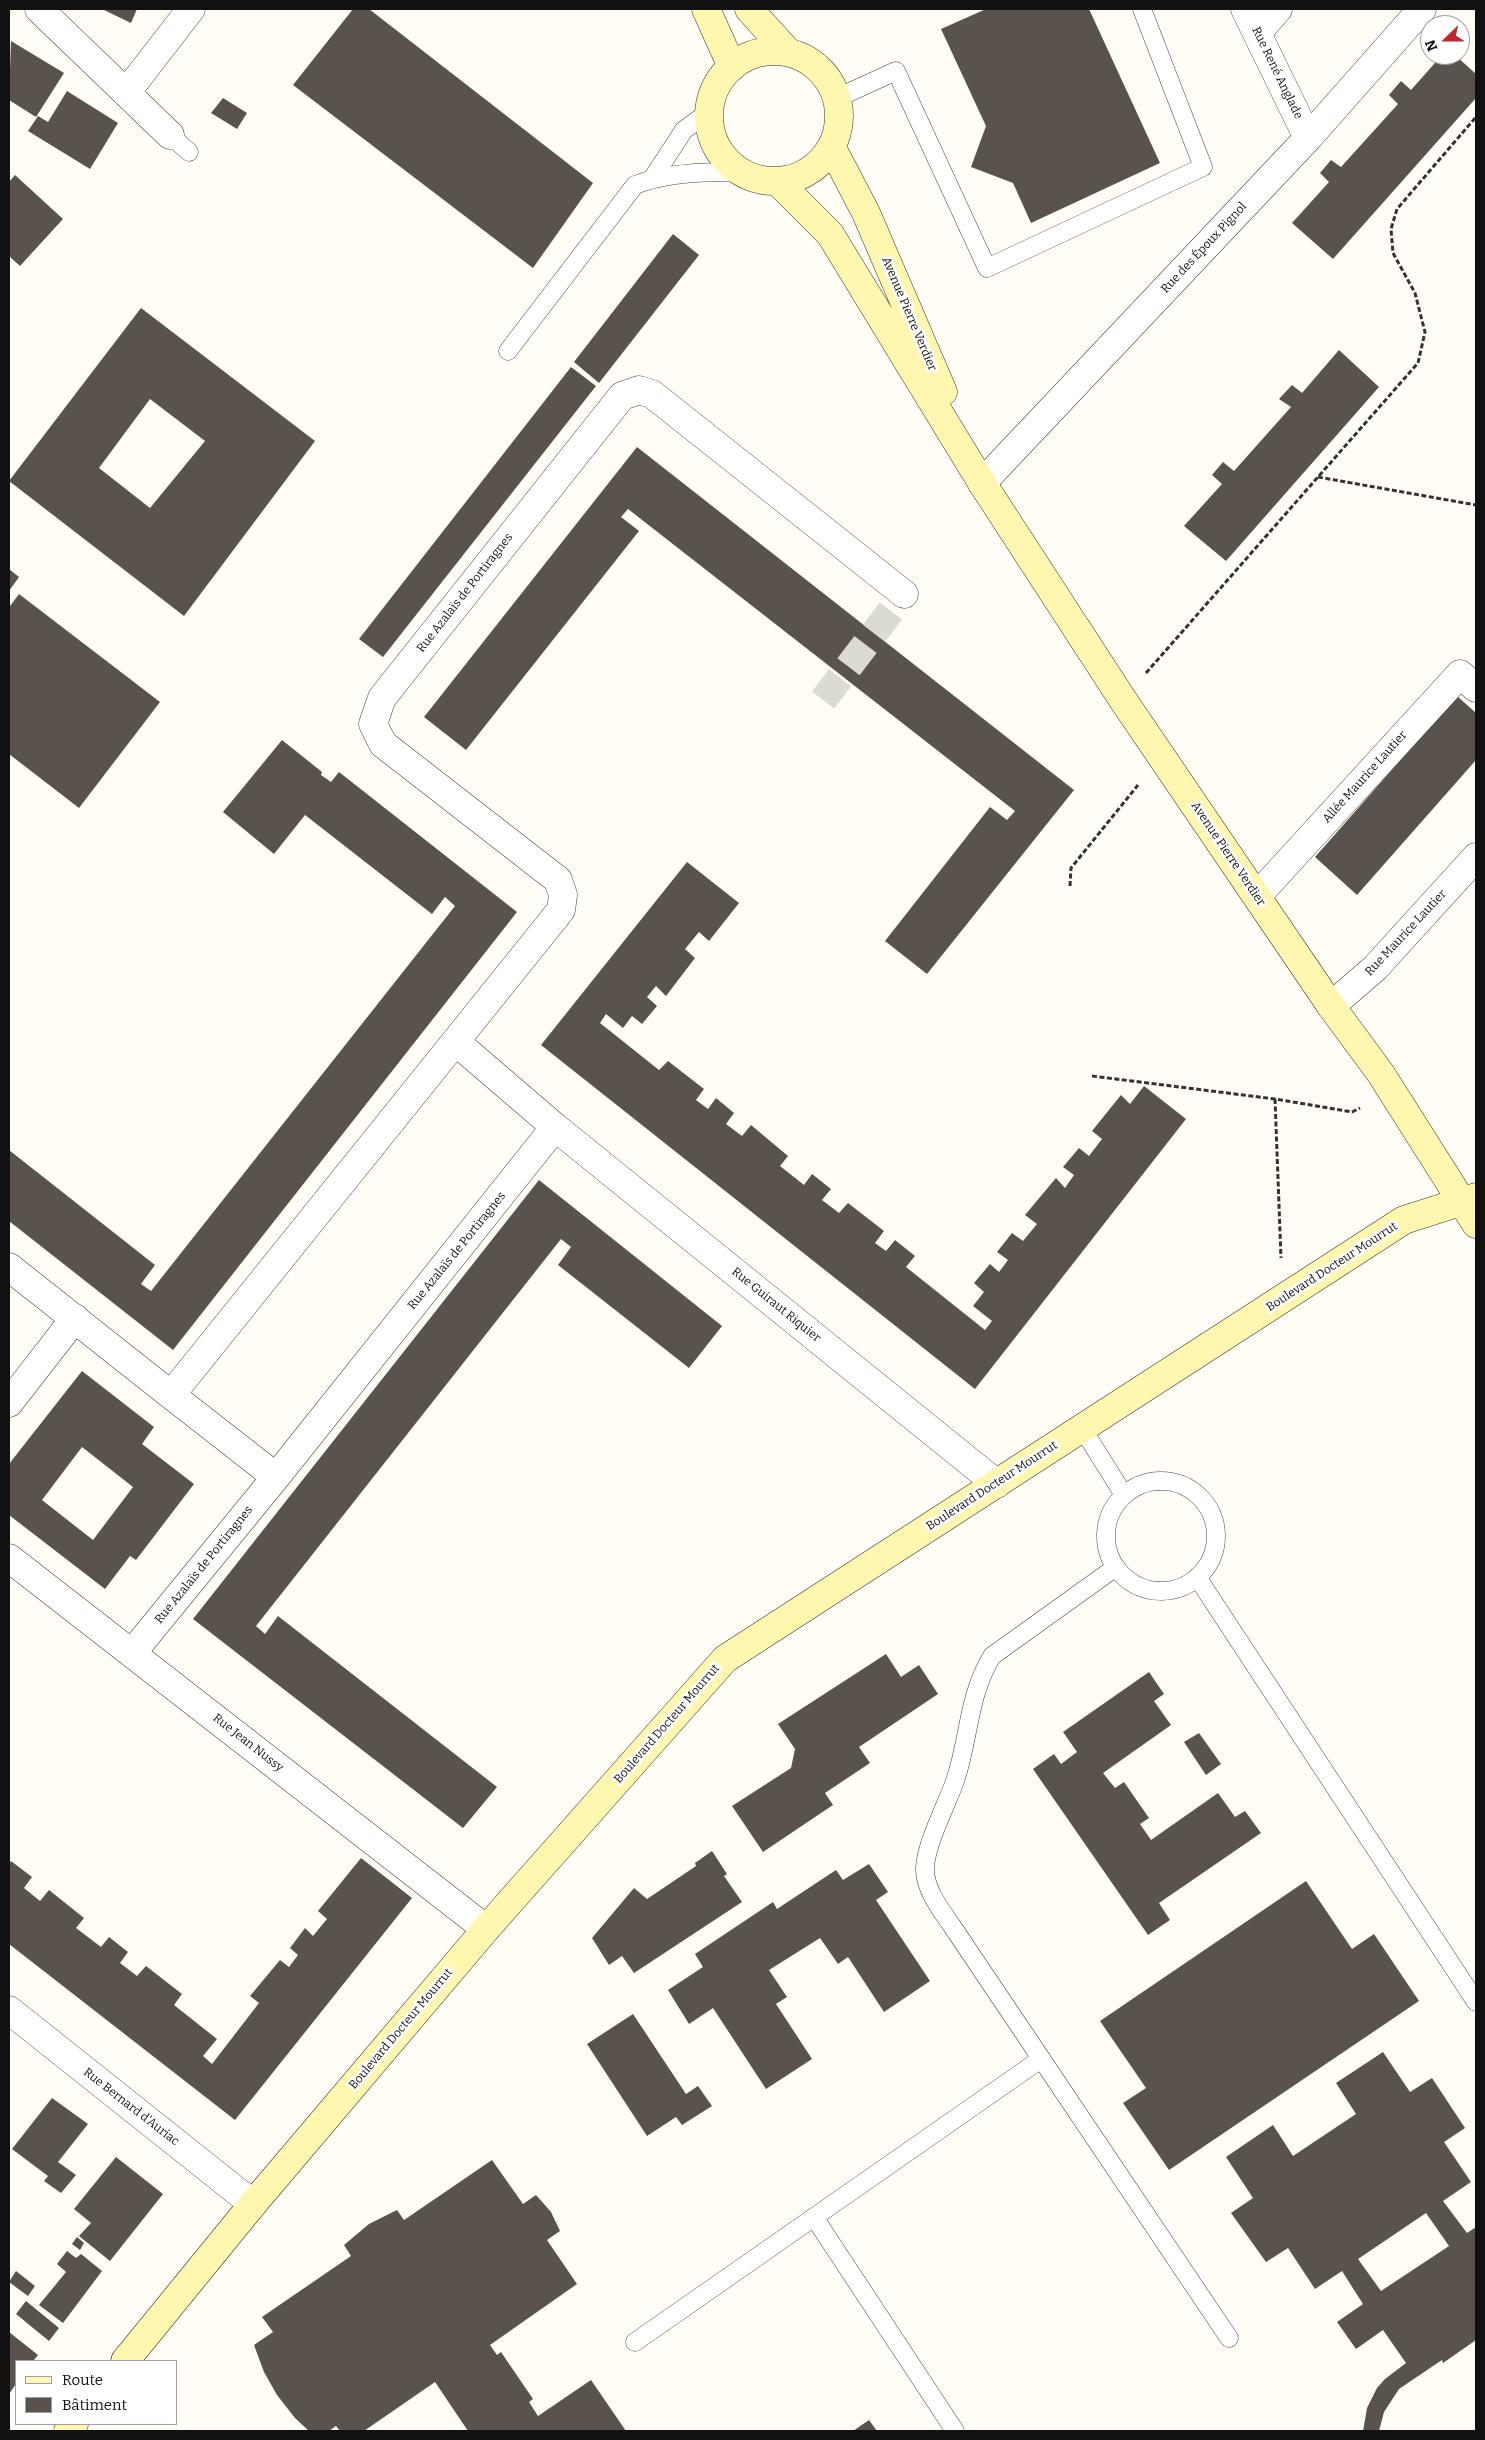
<!DOCTYPE html>
<meta charset="utf-8">
<style>
body{margin:0}
#map{position:relative;width:1485px;height:2440px;overflow:hidden;background:#fffdf5;font-family:Bitter,serif}
canvas{display:block}
.frame{position:absolute;inset:0;border:10px solid #111;pointer-events:none}
.legend{position:absolute;left:15px;top:2360px;width:162px;height:65px;box-sizing:border-box;background:#fff;border:1px solid #a0a0a0;margin:0;padding:6px 9px;list-style:none;font-size:15px;color:#111}
.legend li{display:flex;align-items:center;gap:10px;height:25px}
.legend b{width:25px;border:1px solid #a0a0a0}
.north{position:absolute;left:1420px;top:15px;width:50px;height:50px;box-sizing:border-box;background:#fff;border:1px solid #a0a0a0;border-radius:50%;rotate:248deg;font-size:14px;font-weight:700;line-height:20px;text-align:center;color:#111}
.north::after{content:'';display:block;margin:auto;width:18px;height:22px;background:#c4262e;clip-path:polygon(50% 0,100% 100%,50% 72%,0 100%)}
</style>
<div id="map">
<canvas width="1485" height="2440"></canvas>
<div class="frame"></div>
<ul class="legend">
<li><b style="height:6px;background:#fff6b0"></b>Route</li>
<li><b style="height:14px;background:#5a524d"></b>Bâtiment</li>
</ul>
<div class="north">N</div>
</div>
<script>
const ctx = document.querySelector('canvas').getContext('2d');
ctx.lineJoin = 'round';
function paint(path, color) { ctx.fillStyle = color; ctx.fill(path, 'evenodd'); }
function strokePath(path, color, width, dash) { ctx.strokeStyle = color; ctx.lineWidth = width; ctx.lineCap = dash ? 'butt' : 'round'; ctx.setLineDash(dash || []); ctx.stroke(path); }
function label(font, color, halo, rows, align = 'center') {
  ctx.font = font + ' Bitter,serif'; ctx.lineWidth = 5; ctx.setLineDash([]); ctx.textBaseline = 'middle'; ctx.strokeStyle = halo; ctx.fillStyle = color; for (const [text, x, y, turn = 0] of rows) {
    ctx.save(); ctx.translate(x, y); ctx.rotate((+turn || 0) * Math.PI / 180); ctx.textAlign = isNaN(turn) ? turn : align; if (halo) ctx.strokeText(text, 0, 0); ctx.fillText(text, 0, 0); ctx.restore();
  }
}
paint(new Path2D(`
 M102,9H137L131,23Z
 M353,9H369L593,183L533,268L293,85Z
 M986,9H1089L1160,163L1031,223L1013,183L971,167L986,126L941,29Z
 M11,41L64,73L36,117L9,100Z
 M1442,55H1455L1476,74V98L1333,259L1292,223L1329,182L1320,173L1331,160L1341,167L1398,104L1389,95L1401,81L1411,90Z
 M67,91L118,123L90,169L28,131L38,116L48,122Z
 M223,98L247,113L237,129L211,113Z
 M15,175L63,219L20,266L9,256V182Z
 M673,234L699,255L599,383L574,362Z
 M141,308L315,441L184,616L9,481ZM150,399L205,441L150,508L99,468Z
 M1339,350L1379,387L1226,561L1184,526L1222,484L1212,475L1223,462L1234,471L1291,407L1279,399L1292,385L1302,393Z
 M571,367L596,386L383,657L359,639Z
 M637,447L1074,790L927,974L885,941L990,807L1007,820L1015,811L628,509L621,517L639,531L466,750L424,717Z
 M9,569L19,577L9,591Z
 M19,594L160,702L79,808L9,754V605L10,606Z
 M1457,696L1476,713V760L1357,895L1315,857Z
 M282,740L322,772L321,775L331,782L339,772L517,912L173,1350L9,1221V1150L155,1265L141,1284L151,1291L455,906L445,897L432,914L305,815L274,854L223,812Z
 M687,862L739,903L709,941L699,932L685,949L695,958L666,996L656,986L647,997L657,1006L642,1024L632,1016L623,1028L606,1014L600,1023L659,1070L668,1061L704,1089L696,1100L708,1109L716,1098L734,1113L726,1124L742,1136L751,1125L788,1156L780,1166L804,1185L812,1174L831,1189L822,1200L839,1213L848,1203L884,1231L875,1243L886,1251L895,1240L915,1256L906,1267L985,1330L992,1321L973,1306L984,1292L974,1283L990,1264L999,1272L1008,1260L997,1252L1012,1233L1023,1241L1037,1224L1025,1215L1056,1178L1065,1188L1074,1175L1063,1167L1079,1148L1089,1156L1102,1139L1092,1131L1121,1095L1130,1104L1144,1086L1186,1119L975,1389L541,1045Z
 M539,1180L722,1326L689,1368L558,1265L571,1247L561,1239L256,1626L265,1634L278,1616L497,1787L463,1828L193,1619Z
 M82,1371L154,1427L142,1444L194,1484L136,1560L130,1556L105,1589L9,1515V1464ZM82,1447L133,1487L93,1540L42,1500Z
 M886,1654L901,1677L919,1665L938,1694L859,1747L870,1763L825,1793L833,1805L763,1852L732,1806L791,1768L795,1749L778,1724Z
 M1149,1672L1164,1694L1154,1701L1171,1725L1103,1773L1115,1788L1124,1782L1149,1818L1140,1824L1151,1840L1218,1793L1235,1817L1245,1811L1261,1833L1159,1903L1170,1920L1148,1935L1033,1769L1054,1754L1061,1764L1077,1752L1063,1732Z
 M1199,1733L1221,1764L1206,1775L1184,1742Z
 M712,1851L727,1874L724,1876L742,1902L634,1973L622,1956L609,1965L592,1938L634,1888L647,1899L696,1866L695,1863Z
 M361,1858L412,1898L235,2120L9,1944V1864L11,1861L32,1877L24,1888L40,1901L49,1890L84,1918L76,1928L101,1947L109,1937L128,1952L120,1963L137,1976L146,1966L182,1994L174,2005L217,2039L203,2056L212,2064L259,2003L250,1996L280,1960L289,1967L298,1955L290,1948L305,1928L313,1936L327,1919L318,1911Z
 M869,1864L888,1892L876,1900L930,1981L884,2012L848,1957L838,1964L820,1938L769,1970L787,1997L776,2004L812,2059L766,2089L713,2008L689,2024L668,1990L703,1967L695,1954L773,1902L777,1909L836,1870L843,1880Z
 M1306,1881L1352,1949L1374,1934L1419,2001L1169,2170L1123,2103L1146,2088L1100,2021Z
 M633,2014L686,2094L698,2086L712,2106L682,2125L676,2117L647,2136L587,2044Z
 M1383,2052L1410,2092L1432,2078L1465,2128L1444,2142L1471,2182L1443,2201L1467,2233L1476,2227V2340L1443,2363L1442,2360L1399,2389L1384,2412L1379,2431H1363L1367,2408L1377,2388L1385,2379L1406,2363L1383,2330L1356,2349L1337,2322L1363,2304L1342,2271L1315,2289L1288,2248L1266,2262L1231,2213L1253,2198L1226,2157L1273,2125L1293,2156L1356,2114L1336,2083ZM1426,2213L1449,2246L1381,2291L1358,2259Z
 M52,2098L88,2124L58,2162L76,2175L61,2193L44,2181L48,2176L12,2149Z
 M116,2157L163,2194L110,2261L79,2236L91,2223L74,2209Z
 M492,2160L523,2204L536,2195L551,2212L560,2231L547,2240L577,2284L490,2345L497,2355L501,2352L533,2399L529,2402L538,2416L591,2380L626,2431H468L435,2382L364,2431H340L336,2426L329,2431H309L295,2418L277,2395L264,2372L254,2345L273,2332L262,2317L351,2256L344,2245L369,2224L397,2210L404,2220Z
 M77,2237L84,2243L80,2250L72,2244Z
 M67,2251L76,2258L81,2254L102,2271L63,2323L39,2305L66,2272L57,2264Z
 M16,2271L35,2286L28,2296L9,2282Z
 M26,2301L59,2328L49,2341L16,2314Z
 M9,2332L38,2355L33,2361H16V2384L9,2394Z
 M869,2420L877,2431H853Z`), '#5a524d');
strokePath(new Path2D(`
 M823,700L904,594`), '#dbdad3', 28, [28, 14]);
const lane = new Path2D(`
 M837,98L896,71L987,268L1203,167L1142,9
 M170,135L189,152
 M652,179L684,130L710,111
 M508,351L635,185C669,172 707,171 743,173
 M1082,1428L1124,1495
 M1106 1536a55 55 0 1 1 110 0a55 55 0 1 1-110 0Z
 M1116,1567L992,1656C967,1698 970,1737 955,1781C947,1804 924,1847 925,1871C926,1891 941,1910 952,1926L1229,2338
 M1197,1577L1476,2002
 M814,2217L955,2431
 M635,2342L1041,2059`);
const street = new Path2D(`
 M39,9L170,135
 M1245,9L1308,138
 M1258,32L1278,9
 M126,93L191,9
 M982,483L1308,138L1422,9
 M1257,896L1460,674L1476,688
 M1331,1006L1375,968L1476,857
 M456,1042L555,1127L997,1484
 M9,1267L171,1395L561,910L563,895L558,880L383,744L373,724L382,698L622,396L639,390L652,394L904,594
 M171,1395L276,1477
 M9,1403L75,1318
 M9,1558L486,1929
 M132,1653L276,1477L555,1127
 M9,2010L253,2204`);
const secondary = new Path2D(`
 M706,9L732,67
 M749,9L788,52
 M709 116a65 65 0 1 1 130 0a65 65 0 1 1-130 0Z
 M832,148L866,213L943,392
 M778,182L830,234L982,483L1123,700L1331,1006L1381,1074L1476,1224
 M125,2361L253,2204L486,1929L725,1659L1404,1220L1476,1197
 M68,2431L74,2424`);
strokePath(lane, '#444', 19);
strokePath(street, '#444', 29);
strokePath(secondary, '#333', 29);
strokePath(new Path2D(`
 M1318,477L1476,505
 M1146,673L1418,363L1425,332L1415,293L1393,253L1391,229L1397,209L1476,117
 M1070,886L1071,868L1138,785
 M1092,1076L1275,1099L1352,1112L1360,1108
 M1275,1099L1281,1258`), '#333', 3, [5, 2.5]);
strokePath(lane, '#fff', 18);
strokePath(street, '#fff', 28);
strokePath(secondary, '#fff6b0', 28);
label('12px', '#111', '#fff', [
 ["Rue René Anglade",1277,73,64],
 ["Rue des Époux Pignol",1204,248,-47],
 ["Avenue Pierre Verdier",909,314,67],
 ["Rue Azalaïs de Portiragnes",465,593,-52],
 ["Allée Maurice Lautier",1365,777,-48],
 ["Avenue Pierre Verdier",1228,854,56],
 ["Rue Maurice Lautier",1406,933,-47],
 ["Rue Azalaïs de Portiragnes",457,1251,-51],
 ["Boulevard Docteur Mourrut",1332,1267,-33],
 ["Rue Guiraut Riquier",776,1305,39],
 ["Boulevard Docteur Mourrut",992,1486,-33],
 ["Rue Azalaïs de Portiragnes",204,1565,-51],
 ["Boulevard Docteur Mourrut",667,1724,-49],
 ["Rue Jean Nussy",248,1743,38],
 ["Boulevard Docteur Mourrut",401,2029,-50],
 ["Rue Bernard d'Auriac",131,2107,38]
]);
</script>
